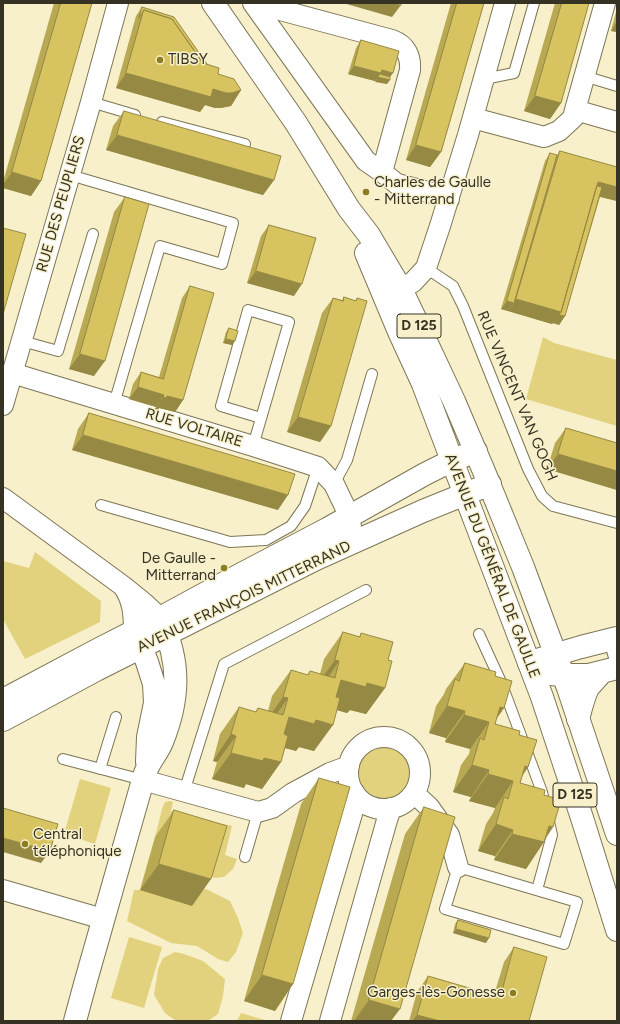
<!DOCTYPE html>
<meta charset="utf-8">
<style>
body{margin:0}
#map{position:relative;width:620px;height:1024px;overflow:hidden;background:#f7f0cb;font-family:Figtree,sans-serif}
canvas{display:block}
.frame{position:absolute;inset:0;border:4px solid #353224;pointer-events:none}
</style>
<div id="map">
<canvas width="620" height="1024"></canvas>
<div class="frame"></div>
</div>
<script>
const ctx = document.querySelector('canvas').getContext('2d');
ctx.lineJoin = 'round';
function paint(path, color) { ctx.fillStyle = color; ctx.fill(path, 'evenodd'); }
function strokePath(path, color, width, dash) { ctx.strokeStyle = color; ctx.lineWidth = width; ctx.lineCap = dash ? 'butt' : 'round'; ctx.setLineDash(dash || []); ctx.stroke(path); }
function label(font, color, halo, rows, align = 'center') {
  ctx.font = font + ' Figtree,sans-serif'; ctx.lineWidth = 3; ctx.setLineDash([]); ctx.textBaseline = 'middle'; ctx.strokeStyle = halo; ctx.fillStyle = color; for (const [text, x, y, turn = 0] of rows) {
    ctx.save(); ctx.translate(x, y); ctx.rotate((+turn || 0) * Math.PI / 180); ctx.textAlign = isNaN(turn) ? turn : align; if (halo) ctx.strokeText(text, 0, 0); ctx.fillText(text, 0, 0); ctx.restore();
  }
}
paint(new Path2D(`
 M543,337L554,343L617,360V426L526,399Z
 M35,552L101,601L100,622L25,659L3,619V561L29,568Z
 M348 773a36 36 0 1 1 72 0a36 36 0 1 1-72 0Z
 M80,779L111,788L95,844L64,834Z
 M170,801L173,802L171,811L232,826L225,855L237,859L233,869L224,877L215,878L202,873L155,837L162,809L165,802Z
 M198,886L208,890L230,901L238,918L243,933L236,952L228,962L218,959L197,946L171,943L127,921L134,890H140L192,906Z
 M129,937L162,947L144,1008L111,998Z
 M175,952L184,954L203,961L225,979L223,996L218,1014L208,1021H176L165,1013L154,995L158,969L163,958Z
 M241,1013L268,1021H237Z`), '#e2d27e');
const service = new Path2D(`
 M584,76L617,86
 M484,79L514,73L534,3
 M91,102L135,115
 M162,122L245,144
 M70,175L233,223L222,264L160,246L114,404
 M426,268L453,286L463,306L528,469L542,496L553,506L617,523
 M22,341L58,351L93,234
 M253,446L289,322L248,310L221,406L261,418
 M334,484L347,460L372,374
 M101,505L230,542L266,540L291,526L305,506L318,467
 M479,634L501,682L542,792L544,801
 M609,640L617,668
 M63,759L143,780
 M100,769L116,717
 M184,792L224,664L366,590
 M245,857L258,812
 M458,867L577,902L564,944L445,909Z
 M537,890L552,835L548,817`);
const minor = new Path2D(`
 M253,3L366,161L382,172
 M263,3L269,7L392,40C406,45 411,56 410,70L382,172L397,184L432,193L449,199
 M605,3L575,110L617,122
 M473,118L544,137L559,131L573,118L575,110
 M386,296L401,289L413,282L426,268L440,226L468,135L505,3
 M12,373L253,446L318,467L334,484L346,509L349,516L351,527L350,530L347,533L319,547
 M3,405L91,102L118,3
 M3,498L123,586
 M134,631C134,615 133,600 123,586L144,603L160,618
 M348 773a36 36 0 1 1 72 0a36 36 0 1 1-72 0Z
 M143,780L258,812L272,808L293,793L330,773L349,766
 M414,793L429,807L449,835L458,867
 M3,890L103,919
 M291,1021L354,807V792
 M330,1021L387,820L391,808`);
const tertiary = new Path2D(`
 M136,634L147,662L154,684L155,703L148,737L147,762
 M537,660L581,647L617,638
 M529,663L536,669L549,674L564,675H589L617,668
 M3,700L99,649L160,618L230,580L327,529L425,474L451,461L476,451
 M578,719C581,709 583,698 588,688C592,683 597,678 601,673
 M3,720L96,670L316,559L423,511L490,484
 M75,1021L85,984L143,780C144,776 145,772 147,769C151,759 158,752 162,742C179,700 181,662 161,621`);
const primary = new Path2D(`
 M213,3L296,123L349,209L369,235L401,289L423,335L454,401L483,469L523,567L568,688L617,834
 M366,253L400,334L423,384L542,697L583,821L617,930`);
strokePath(service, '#7d7655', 12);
strokePath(minor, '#7d7655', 22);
strokePath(tertiary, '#7d7655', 24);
strokePath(primary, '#7d7655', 24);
strokePath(service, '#fff', 10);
strokePath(minor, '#fff', 20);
strokePath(tertiary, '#fff', 22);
strokePath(primary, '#fff', 22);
paint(new Path2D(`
 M54,3H92L41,181L31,196L3,188V182Z
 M451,3H484L441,152L430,167L406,160Z
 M555,3H589L561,103L550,119L524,111Z
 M142,7L218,74L241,90L231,106L221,108H215L205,105L200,112L116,88L136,16Z
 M617,8V32L611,31Z
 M361,40L390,77L387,84L348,74L356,48Z
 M124,111L274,180L263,195L106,150L113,126Z
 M560,151L617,167V201L600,197L565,316L559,325L553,323L552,324L501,309L545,161L550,153L557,155Z
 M125,197L94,376L69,369L114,212Z
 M269,225L294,296L247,283L261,236Z
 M190,286L183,400L175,412L159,408L158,410L155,409L156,407L129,399L133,384L141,372L159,377L182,298Z
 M344,297L355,301L357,298L331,426L320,442L287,432L322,313L333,298L342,300Z
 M229,328L232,345L223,343L226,332Z
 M89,413L278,510L72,450L78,429Z
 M566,428L617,443V490L547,469L555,443Z
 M343,632L359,637L361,633L388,660L385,688L366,714L350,710L347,713L337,710L314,751L299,747L296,751L285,748L281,762L262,789L246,784L244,788L212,779L217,762L213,761L220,734L239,707L255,712L258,708L268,711L272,696L291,670L307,675L310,671L320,674L324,659Z
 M465,663L495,676L504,708L496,719L495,724L519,735L528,767L521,778L520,783L544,795L553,827L526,869L494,860L495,856L478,851L486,824L493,813L495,808L469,801L471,797L453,792L461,765L469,754L470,749L445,742L446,738L429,733L436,706L444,694L446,689Z
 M319,778L293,984L275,1011L244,1001L301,804Z
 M424,807L391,1021H351L405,834Z
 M174,810L192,906L140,890L155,837Z
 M458,920L486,943L453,933L455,924Z
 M514,947L529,1021H409L417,992L428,976L494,995L504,962Z`), '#b9a953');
paint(new Path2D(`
 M343,3H392L401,5L392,17Z
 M617,21V32L611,31Z
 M354,66L382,70L393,73L388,80H390L387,84L375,82L378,77L375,81L348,74Z
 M126,73L213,89L241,90L231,106L221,108H215L205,105L200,112L116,88Z
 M535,96L561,103L550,119L524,111Z
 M117,135L274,180L263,195L106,150Z
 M416,145L441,152L430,167L406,160Z
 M12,172L41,181L31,196L3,188V185Z
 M598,182L617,187V201L593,195Z
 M256,271L302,284L294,296L247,283Z
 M516,299L561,312L565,316L559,325L553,323L552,324L508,311Z
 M507,301L514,303L508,311L501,309Z
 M226,339L235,341L232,345L223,343Z
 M80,354L105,361L94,376L69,369Z
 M138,387L164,395L156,407L129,399Z
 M167,396L183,400L175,412L159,408L158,410L155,409L163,397Z
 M298,417L331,426L320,442L287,432Z
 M83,435L288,495L278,510L72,450Z
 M558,454L617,471V490L547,469Z
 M335,660L339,661L321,688L316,686Z
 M341,680L367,683L385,688L366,714L350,710L347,713L322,706Z
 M283,697L288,698L269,725L265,723Z
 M447,706L465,711L446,738L429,733Z
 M500,707L504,708L485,735Z
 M464,715L489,722L470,749L445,742Z
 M289,717L316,720L333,725L314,751L299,747L296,751L270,744Z
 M231,734L236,736L217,762L213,761Z
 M231,753L264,758L281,762L262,789L246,784L244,788L212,779Z
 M472,765L489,770L471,797L453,792Z
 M525,766L528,767L510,794Z
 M488,774L513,781L495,808L469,801Z
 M496,824L513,830L495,856L478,851Z
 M549,826L553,827L543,842H544L526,869L494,860L512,834Z
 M3,838L50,851L41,863L3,852Z
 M159,864L211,879L192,906L140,890Z
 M456,929L489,938L486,943L453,933Z
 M262,975L293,984L275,1011L244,1001Z
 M369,1000L400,1009L391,1021H354Z
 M417,1015L440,1021H412Z`), '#968944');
const building = new Path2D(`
 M61,3H92L41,181L12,172Z
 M392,3H401V5Z
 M457,3H484L441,152L416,145Z
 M562,3H589L561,103L535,96Z
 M142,7L174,17L207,64L203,63L172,19L144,10L139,18Z
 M144,10L172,19L203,63L219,68L218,74L234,79L241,90L232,93H226L213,89L211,97L126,73Z
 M361,40L399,51L393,73L382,70L381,73L354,66Z
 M380,74L390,77V80L378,77Z
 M124,111L281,156L274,180L117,135Z
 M560,151L617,167V187L598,182L561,312L516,299Z
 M550,153L557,155L514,303L507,301Z
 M597,186L602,187L565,316L559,315L561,312Z
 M125,197L149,204L105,361L80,354Z
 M269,225L316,238L302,284L256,271Z
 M3,228L26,234L3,314Z
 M190,286L214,293L183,400L167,396L166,398L163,397L164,395L138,387L141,372L163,379Z
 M344,297L356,301L357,298L367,301L331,426L298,417L333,298L343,301Z
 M229,328L238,331L235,341L226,339Z
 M89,413L295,474L288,495L83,435Z
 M566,428L617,443V471L558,454Z
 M343,632L360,637L361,633L393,642L388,660L392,661L385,688L367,683L366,687L341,680L336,697L340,698L333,725L316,720L314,724L289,717L284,734L288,736L281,762L264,758L263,761L231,753L236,736L231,734L239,707L256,712L258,708L283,715L288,698L283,697L291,670L308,675L310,671L335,678L339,661L335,660Z
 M465,663L496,672L495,676L512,681L504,708L500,707L495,724L520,731L519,735L537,740L528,767L525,766L520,783L545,790L544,795L561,800L553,827L549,826L544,842L512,834L513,830L496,824L504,797L508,799L513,781L488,774L489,770L472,765L480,738L484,740L489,722L464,715L465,711L447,706L455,679L459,681Z
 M319,778L350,787L293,984L262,975Z
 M424,807L455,817L400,1009L369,1000Z
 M3,808L58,824L50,851L3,838Z
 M174,810L227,826L211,879L159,864Z
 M458,920L491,930L489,938L456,929Z
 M514,947L547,957L529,1021H440L417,1015L428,976L500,997Z`);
paint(building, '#d7c461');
strokePath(building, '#968944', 1);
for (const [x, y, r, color] of [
 [160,60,4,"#8c7c22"],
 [366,192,4,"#8c7c22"],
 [224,568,4,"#8c7c22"],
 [25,844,4,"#8c7c22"],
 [513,993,4,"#8c7c22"]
]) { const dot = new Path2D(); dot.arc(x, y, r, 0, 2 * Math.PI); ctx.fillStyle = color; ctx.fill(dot); strokePath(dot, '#f7f0cb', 1.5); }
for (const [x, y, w] of [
 [419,326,44],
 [575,795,44]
]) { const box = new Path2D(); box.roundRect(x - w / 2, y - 12, w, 24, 3); ctx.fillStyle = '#f7f0cb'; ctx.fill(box); strokePath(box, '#353224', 1); }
label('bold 14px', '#353224', null, [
 ["D 125",419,326],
 ["D 125",575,795]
]);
label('15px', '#353224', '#f7f0cb', [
 ["TIBSY",168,60],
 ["Charles de Gaulle",374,183],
 ["- Mitterrand",374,200],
 ["De Gaulle -",216,559,"right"],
 ["Mitterrand",216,576,"right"],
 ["Central",33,835],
 ["téléphonique",33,852],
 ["Garges-lès-Gonesse",505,993,"right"]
], 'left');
label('15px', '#353224', '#f7f0cb', [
 ["RUE DES PEUPLIERS",61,204,-74],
 ["RUE VINCENT VAN GOGH",517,396,67],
 ["RUE VOLTAIRE",194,428,17],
 ["AVENUE DU GÉNÉRAL DE GAULLE",492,566,69],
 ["AVENUE FRANÇOIS MITTERRAND",244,597,-26]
]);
</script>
